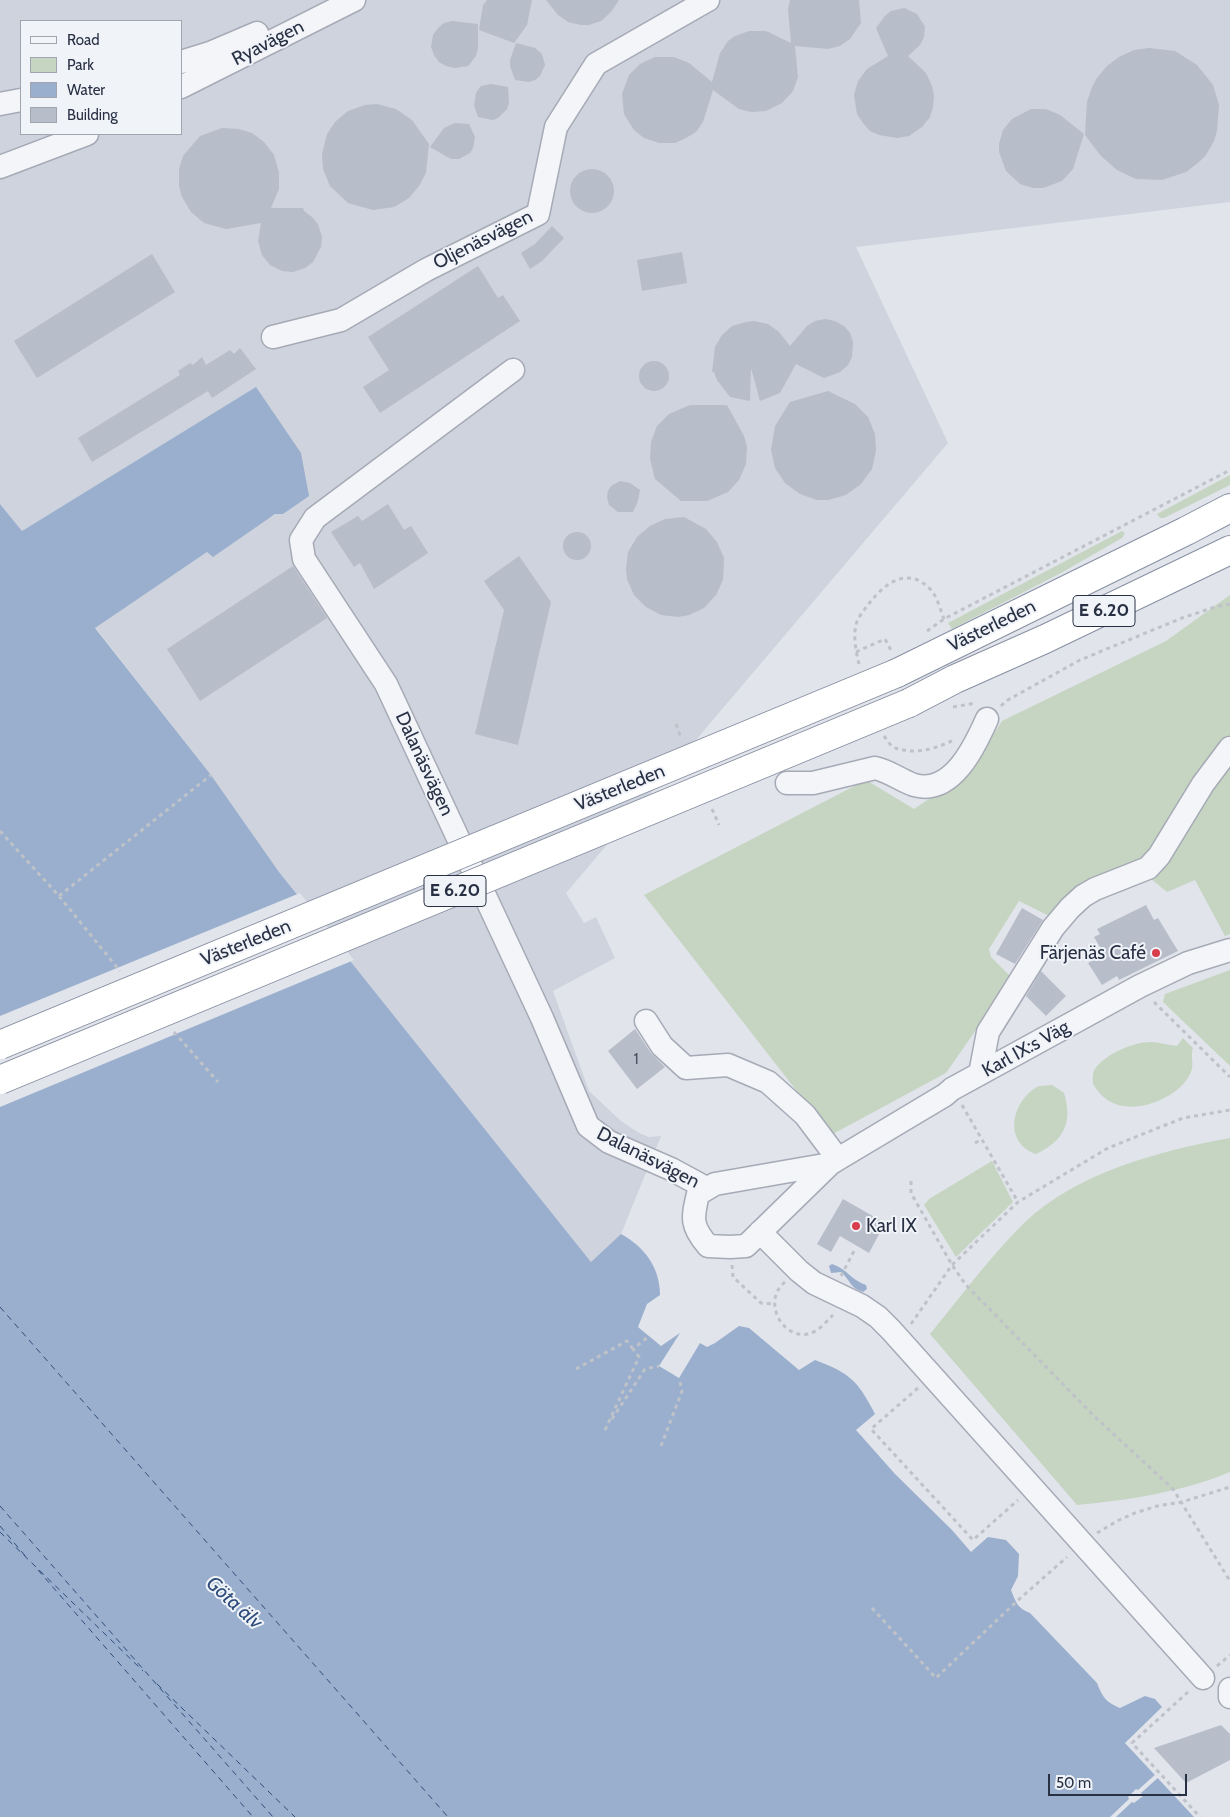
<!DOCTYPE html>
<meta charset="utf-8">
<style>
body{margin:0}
#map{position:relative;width:1230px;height:1817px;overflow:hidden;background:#e1e4eb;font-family:Cabin,sans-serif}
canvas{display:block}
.legend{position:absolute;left:20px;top:20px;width:162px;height:115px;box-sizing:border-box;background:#f0f3f8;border:1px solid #a0a5b0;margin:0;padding:6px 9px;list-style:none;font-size:15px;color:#283044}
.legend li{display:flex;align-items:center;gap:10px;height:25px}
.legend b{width:25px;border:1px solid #a0a5b0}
.scale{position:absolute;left:1048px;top:1774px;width:139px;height:22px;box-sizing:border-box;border:2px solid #283044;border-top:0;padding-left:6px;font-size:15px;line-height:18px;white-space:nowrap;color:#283044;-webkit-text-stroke:4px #f0f3f8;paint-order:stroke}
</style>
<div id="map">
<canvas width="1230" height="1817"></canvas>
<ul class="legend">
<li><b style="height:6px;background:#f4f5f8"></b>Road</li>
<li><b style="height:14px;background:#c5d5c1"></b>Park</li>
<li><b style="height:14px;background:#99afcd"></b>Water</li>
<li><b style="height:14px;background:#b7bdc9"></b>Building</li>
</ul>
<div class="scale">50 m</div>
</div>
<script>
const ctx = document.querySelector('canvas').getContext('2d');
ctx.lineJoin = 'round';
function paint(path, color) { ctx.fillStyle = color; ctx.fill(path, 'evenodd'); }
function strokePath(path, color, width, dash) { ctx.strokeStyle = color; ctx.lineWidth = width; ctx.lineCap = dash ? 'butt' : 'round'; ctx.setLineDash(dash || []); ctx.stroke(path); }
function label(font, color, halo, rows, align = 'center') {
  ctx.font = font + ' Cabin,sans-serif'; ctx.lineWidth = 4; ctx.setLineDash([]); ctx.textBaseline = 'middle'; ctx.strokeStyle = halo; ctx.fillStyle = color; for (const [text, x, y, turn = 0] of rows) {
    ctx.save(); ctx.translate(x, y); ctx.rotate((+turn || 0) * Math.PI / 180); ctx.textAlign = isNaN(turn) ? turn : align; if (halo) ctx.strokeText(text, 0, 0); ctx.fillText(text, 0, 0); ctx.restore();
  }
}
paint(new Path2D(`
 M0,0H1230V202L856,247L948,443L566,893L584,923L596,917L615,958L553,991L589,1091L621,1121L639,1133L649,1137L661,1136L621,1234L591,1262L279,872L211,775L95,627L207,552L276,514H283L256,388L22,531L0,504ZM21,21H181V134H21Z`), '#ced3dd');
paint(new Path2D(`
 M1230,475V485L1164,518H1160L1157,514Z
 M1122,531L1125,533L1122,538L1061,573L952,629L948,623Z
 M1230,595V934L1225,936L1195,880L1167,892L1133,864L1047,915L1019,901L989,949L991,957L1012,978L946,1073L831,1135L644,895L866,780L914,809L968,773L1002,721L1166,641Z
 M1230,970V1066L1163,1002L1165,994Z
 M1183,1038L1193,1048C1190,1056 1195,1066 1190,1074C1178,1099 1133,1116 1109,1101C1102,1097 1097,1090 1093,1084C1093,1079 1092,1073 1095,1069C1104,1055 1133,1042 1150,1042C1159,1042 1168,1045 1177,1046Z
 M1052,1085L1064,1093C1073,1122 1064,1141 1036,1154C1003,1143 1011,1102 1037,1087C1041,1085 1047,1086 1052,1085Z
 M1230,1138V1472C1182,1492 1129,1500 1077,1505L930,1334C961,1296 990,1257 1024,1223C1078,1172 1159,1151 1230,1138Z
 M992,1161L1013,1202L956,1257L924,1205L929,1199Z`), '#c5d5c1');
paint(new Path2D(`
 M256,387L301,453L309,496L283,514H275L213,557L207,552L95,628L211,775L279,872L591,1262L621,1234C645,1247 660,1268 660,1295L647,1304L638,1327L661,1346L680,1333L659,1366L679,1378L700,1343L707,1347L715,1343L739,1326L749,1328L799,1370L815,1360C850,1373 858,1381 875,1414L856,1430L895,1474L952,1530L971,1552L988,1537L1006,1540L1019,1554L1018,1576L1011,1590C1016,1602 1017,1608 1030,1613L1097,1683C1103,1698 1106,1702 1120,1708L1145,1696L1155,1699L1162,1707L1125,1743L1194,1817H0V504L22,531Z
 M832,1264C846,1268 852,1281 866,1285L867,1289L863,1292C851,1289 850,1280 841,1272L831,1273L829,1266Z`), '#99afcd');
paint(new Path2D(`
 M300,893L354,960L0,1107V1016Z
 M1157,1773L1160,1776L1141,1793L1143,1796L1134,1803L1132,1802L1116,1817H1110L1129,1799L1128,1797L1136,1789L1138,1790Z`), '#e1e4eb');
strokePath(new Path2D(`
 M0,1307L448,1817
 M0,1506L273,1817
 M0,1526L27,1558
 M0,1532L143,1671
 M38,1570L253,1817
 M157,1684L295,1817`), '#2e4c7b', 1, [6, 5]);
paint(new Path2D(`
 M487,0H532L527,25L514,43L479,30L483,5Z
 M546,0H619L611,12L601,21L589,25H581L568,22L558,15Z
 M790,0H859L861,23L850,39L840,46L828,49L795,46L798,77L793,91L782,103L766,111L751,112L739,109L713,90L703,122L696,132L686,138L675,143H659L644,138L634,130L624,114L622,94L629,75L640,64L655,57H674L689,63L712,82L720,53L728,41L735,36L749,31H766L791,43L788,9Z
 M904,8L917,14L925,27L924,37L920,45L908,56L926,73L932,86L934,96L933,107L930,117L922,127L909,136L897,138L879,135L870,131L863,123L857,114L854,95L858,81L867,69L888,56L876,28L885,16L891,11Z
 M452,21L478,24V48L476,56L468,66L455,68L446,66L439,62L434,55L431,47L433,35L438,28L444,23Z
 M516,43L535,48L542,54L545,65L540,76L535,80L529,82L515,80L510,66V60Z
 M1149,48L1175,51L1197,65L1213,85L1219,105L1217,131L1214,141L1206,155L1199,162L1186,172L1162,180L1136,179L1117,170L1101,156L1085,135L1087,102L1092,87L1097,78L1107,66L1119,57L1134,50Z
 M491,84L508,87L509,103L507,109L498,118L493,120L478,117L474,105L476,93L481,86Z
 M377,104L396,109L412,120L429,144L426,173L419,186L409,198L394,207L373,210L348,203L330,186L323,169L322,154L327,134L335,122L348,111L365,105Z
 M1031,109H1046L1060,115L1084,134L1073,169L1062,181L1043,188H1033L1020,184L1006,171L999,152V144L1003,130L1012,119Z
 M455,123L469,124L475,137L473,148L470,153L459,159H451L430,147L444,128Z
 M222,128L239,129L252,133L264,142L274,155L279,172V189L271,208H303L304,211L312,217L318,224L322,237L321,247L313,262L305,268L293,272L282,271L270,265L262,255L258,241L261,223L226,229L204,223L191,212L182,197L179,186V169L183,156L200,136Z
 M570 191a22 22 0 1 1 44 0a22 22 0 1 1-44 0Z
 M552,226L564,238L542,261L530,269L521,253L535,244Z
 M682,252L687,283L642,291L637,260Z
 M152,254L175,292L37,378L14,341Z
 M478,266L498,298L503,295L520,321L380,413L363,387L389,370L368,337Z
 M825,319L835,321L844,326L850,333L853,342L852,357L848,365L840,372L824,378L796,364L780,393L760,401L751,368L750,401L730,397L717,380L714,372H712L715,347L722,335L732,326L746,322L754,321L768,324L779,332L790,346L807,326L815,321Z
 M240,348L256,369L212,398L208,391L92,462L78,438L180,375L178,371L190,363L193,365L202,357L206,365L230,350L234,354Z
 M639 376a15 15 0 1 1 30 0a15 15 0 1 1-30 0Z
 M828,391L855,404L868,417L875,434L876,451L872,469L861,484L846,495L828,500H817L800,494L785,483L775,468L771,450L775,426L790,402Z
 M690,405H727L744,436L747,447L746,464L739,480L728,492L707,501H681L655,479L650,459L651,442L657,426L669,414Z
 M620,481L630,483L640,490L638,501L633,512H618L609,505L607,497L608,491L611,486Z
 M388,504L404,530L411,526L428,553L374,589L360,563L354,567L331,532L358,516L362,521Z
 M684,517L706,529L717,542L724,558L723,580L716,595L704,608L689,615L678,617L661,615L646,607L634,595L627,579L626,569L628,552L637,537L650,526L665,519Z
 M563 546a14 14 0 1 1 28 0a14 14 0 1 1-28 0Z
 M519,556L551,602L518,745L475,734L504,610L484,581Z
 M293,566L327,618L200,701L167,649Z
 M1146,905L1154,920L1158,918L1178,951L1119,980L1117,976L1102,985L1088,963L1104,954L1094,937L1100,934L1097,929Z
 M1022,908L1043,920L1015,964L996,954Z
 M1041,971L1066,996L1046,1016L1026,996Z
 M635,1029L651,1053L665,1067L637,1089L608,1051Z
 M843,1199L885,1223L869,1253L840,1236L831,1252L817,1244Z
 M1221,1725L1230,1734V1760L1186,1783L1154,1748Z`), '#b7bdc9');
const minor = new Path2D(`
 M181,62L210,53L257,33
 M181,87L354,0
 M0,104L21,100
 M0,167L87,134
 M273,337L341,320L426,270L538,214L556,127L596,64L708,0
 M513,370L315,518L301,540L304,559L386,684L542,1018L588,1126L609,1142L671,1169L706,1188
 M787,783H813L875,768C889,771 900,780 914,785C952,796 975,746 987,719
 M646,1021L662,1046L686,1068L728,1065L768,1082L805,1115L838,1159
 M980,1074L988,1032L1053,928L1070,908L1083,896L1095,889L1148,868L1159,856L1203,784L1230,748
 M830,1164L715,1184L698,1194C692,1219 691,1226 708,1246L730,1247L746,1246L830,1164L838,1159L945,1095L952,1089L1140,986L1188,963L1230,950
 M760,1232L799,1271L814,1283L862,1306L878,1317L891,1330L1203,1678
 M1230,1689V1697`);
const highway = new Path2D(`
 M897,673L1186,531L1230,508
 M909,703L955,679L1045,639L1230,550`);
strokePath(minor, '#a6aab6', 25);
strokePath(highway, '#8790a2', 30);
strokePath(new Path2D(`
 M927,631L944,619L1230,470
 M856,652L885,639L892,652
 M859,664C856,652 853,637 856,625C857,619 863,611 868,605C882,586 906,565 929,588C937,595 940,609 944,619
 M1001,706L1006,701L1080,660L1182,618L1215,607L1230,604
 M953,707L976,703
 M676,724L681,738
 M884,736L892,747C914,755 931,750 952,741
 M712,809L719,825
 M0,831L59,896L120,971
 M59,896L211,775
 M1154,1002L1230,1077
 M174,1032L218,1082
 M962,1105L1018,1202
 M975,1143L982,1139
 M911,1181V1193L952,1265L966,1285L1094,1416L1173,1489L1230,1581
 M732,1265L733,1277L748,1291L761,1303L774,1304
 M841,1276L854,1251
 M785,1282C762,1300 781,1339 808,1334C818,1332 826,1322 833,1315
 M911,1324L952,1265L1018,1202L1108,1148L1183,1118L1230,1110
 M576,1369L627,1341L633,1349
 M918,1388L871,1429L973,1540L1018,1500
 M612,1419L645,1369L659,1366
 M605,1430L639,1357L633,1349L649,1336
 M661,1446L682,1391L679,1378
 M1097,1533L1119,1520L1135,1513L1157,1506L1182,1502L1230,1487
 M872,1608L936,1678L1016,1602L1067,1557
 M1217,1666L1230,1655
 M1188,1692L1132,1743L1200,1817`), '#bfc2c9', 3, [4, 4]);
strokePath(minor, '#f4f5f8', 22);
strokePath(highway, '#fff', 28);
const highwayBridge = new Path2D(`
 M0,1045L897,673
 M0,1080L909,703`);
strokePath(highwayBridge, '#8790a2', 30, []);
strokePath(highwayBridge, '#fff', 28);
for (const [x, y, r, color] of [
 [1156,953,5,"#d83d4b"],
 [856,1226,5,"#d83d4b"]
]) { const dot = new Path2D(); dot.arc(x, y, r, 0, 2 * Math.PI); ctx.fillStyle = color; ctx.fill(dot); strokePath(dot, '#f0f3f8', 2); }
label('16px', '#4c5365', null, [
 ["1",636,1059]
]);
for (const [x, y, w] of [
 [1104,611,62],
 [455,891,62]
]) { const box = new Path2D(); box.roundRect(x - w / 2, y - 15.5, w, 31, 4); ctx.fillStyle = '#f0f3f8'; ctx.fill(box); strokePath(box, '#283044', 1); }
label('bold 18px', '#283044', null, [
 ["E 6.20",1104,611],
 ["E 6.20",455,891]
]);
label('19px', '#283044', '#f0f3f8', [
 ["Ryavägen",268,43,-27],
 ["Oljenäsvägen",483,240,-27],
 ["Västerleden",992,626,-26],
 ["Dalanäsvägen",424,764,65],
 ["Västerleden",620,788,-22],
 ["Västerleden",246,943,-22],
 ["Karl IX:s Väg",1026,1049,-29],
 ["Dalanäsvägen",648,1158,27]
]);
label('19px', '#283044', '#f0f3f8', [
 ["Färjenäs Café",1146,953],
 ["Karl IX",866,1226,"left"]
], 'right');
label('italic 20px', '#2e4c7b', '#f0f3f8', [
 ["Göta älv",234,1603,42]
]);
</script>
